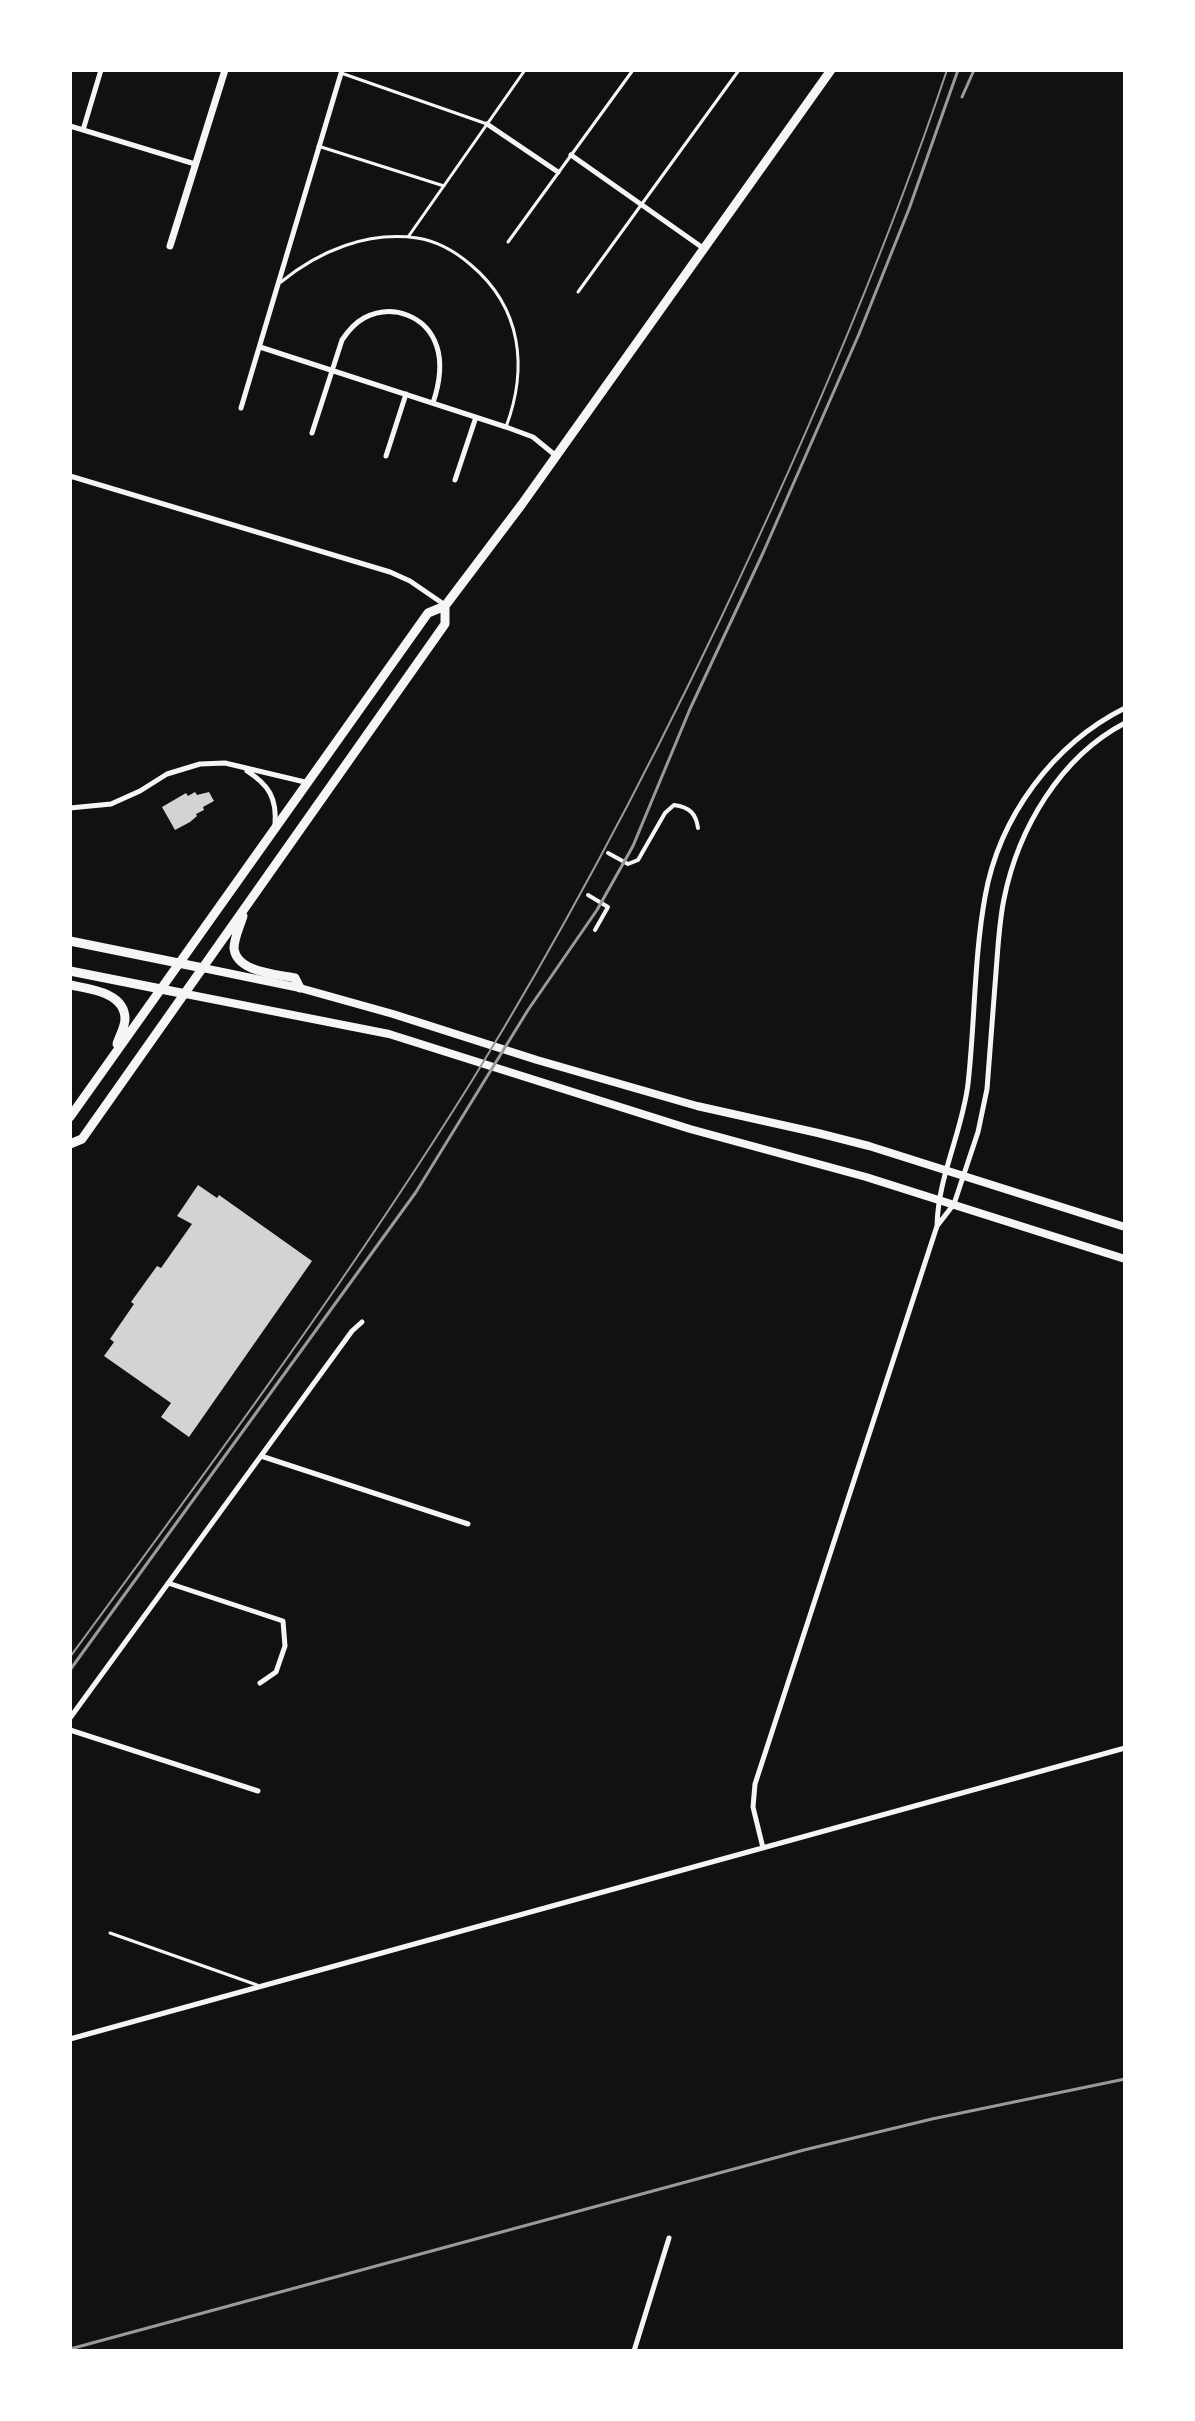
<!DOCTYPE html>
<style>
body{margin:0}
#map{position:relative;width:1195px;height:2421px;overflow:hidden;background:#111;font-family:"Libre Baskerville",serif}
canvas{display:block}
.frame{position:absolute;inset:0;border:72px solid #fff;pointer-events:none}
</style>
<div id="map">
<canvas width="1195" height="2421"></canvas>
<div class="frame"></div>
</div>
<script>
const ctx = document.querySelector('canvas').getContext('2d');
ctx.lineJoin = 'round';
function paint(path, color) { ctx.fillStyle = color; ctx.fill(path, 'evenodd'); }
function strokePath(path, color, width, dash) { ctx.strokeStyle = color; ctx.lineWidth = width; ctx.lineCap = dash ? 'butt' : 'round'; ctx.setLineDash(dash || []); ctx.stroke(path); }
paint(new Path2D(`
 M195,792L197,795L209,792L214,801L203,807L204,810L196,814L197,816L190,822L175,830L162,807L186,793L188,796Z
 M198,1185L217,1198L219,1195L312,1261L189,1437L161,1417L171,1403L104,1356L114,1342L110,1339L134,1304L131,1302L157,1266L161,1268L192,1224L177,1216Z`), '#d3d3d3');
strokePath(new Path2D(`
 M341,73L487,124
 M318,146L444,186
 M408,237L525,70
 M508,242L633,70
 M281,282C319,251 367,231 417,238C437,241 456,252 471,265C522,308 528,368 506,427
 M578,292L739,70
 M110,1933L257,1985`), '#f5f5f5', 3);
strokePath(new Path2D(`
 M608,853L628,864L638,860L665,813L674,805C690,807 696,814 698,828
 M588,895L608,907L595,930`), '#f5f5f5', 4);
strokePath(new Path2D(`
 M487,124L558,172
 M70,126L195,164
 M83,130L101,70
 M571,155L703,248
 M260,347L506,427L533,437L555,455
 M241,408L342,70
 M312,433L342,340C348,331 355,323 364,318C393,303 427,316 437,347C443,366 439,385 433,403
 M386,456L406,394
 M70,476L390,572L410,581L445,605
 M455,480L476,417
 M247,771C269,785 277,798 275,825
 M70,808L111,804L140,791L167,774L200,764L225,763L309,783
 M937,1226L954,1204L978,1132L987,1089C990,1050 993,1011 996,972C998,948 999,923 1004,899C1018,829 1060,757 1125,723
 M261,1456L468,1524
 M168,1583L283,1621L285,1646L276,1672L260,1683
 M70,1718L352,1331L362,1322
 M70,1730L258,1791
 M763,1848L753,1807L755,1784L937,1226C938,1176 962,1133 968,1084C975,1022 974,958 985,897C999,817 1053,744 1125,708
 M70,2039L1125,1748
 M634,2351L669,2238`), '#f5f5f5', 5);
strokePath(new Path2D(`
 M170,246L225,70`), '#f5f5f5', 7);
strokePath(new Path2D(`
 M203,968L300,988L393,1014L537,1060L697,1106L818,1133L869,1146L1125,1227
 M186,994L389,1034L690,1129L866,1177L1125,1259`), '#f5f5f5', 8);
strokePath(new Path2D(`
 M243,916C240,926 234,938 234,948C236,972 276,974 295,978L300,988
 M70,941L203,968
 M70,971L186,994
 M70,985C89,989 125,992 125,1019C125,1027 119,1037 117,1044
 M70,1117L428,613L445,606L522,504L831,70
 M70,1144L82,1139L445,624V606`), '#f5f5f5', 9);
strokePath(new Path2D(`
 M70,1657C209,1468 349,1279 473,1079C564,931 645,777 720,620C805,441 884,258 947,70`), '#9a9a9a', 2);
strokePath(new Path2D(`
 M962,97L974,70
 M70,1670L416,1192L528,1010L597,910L633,846L690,709L763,553L859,334L909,209L958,70
 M70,2349L804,2150L932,2119L1125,2079`), '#9a9a9a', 3);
</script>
